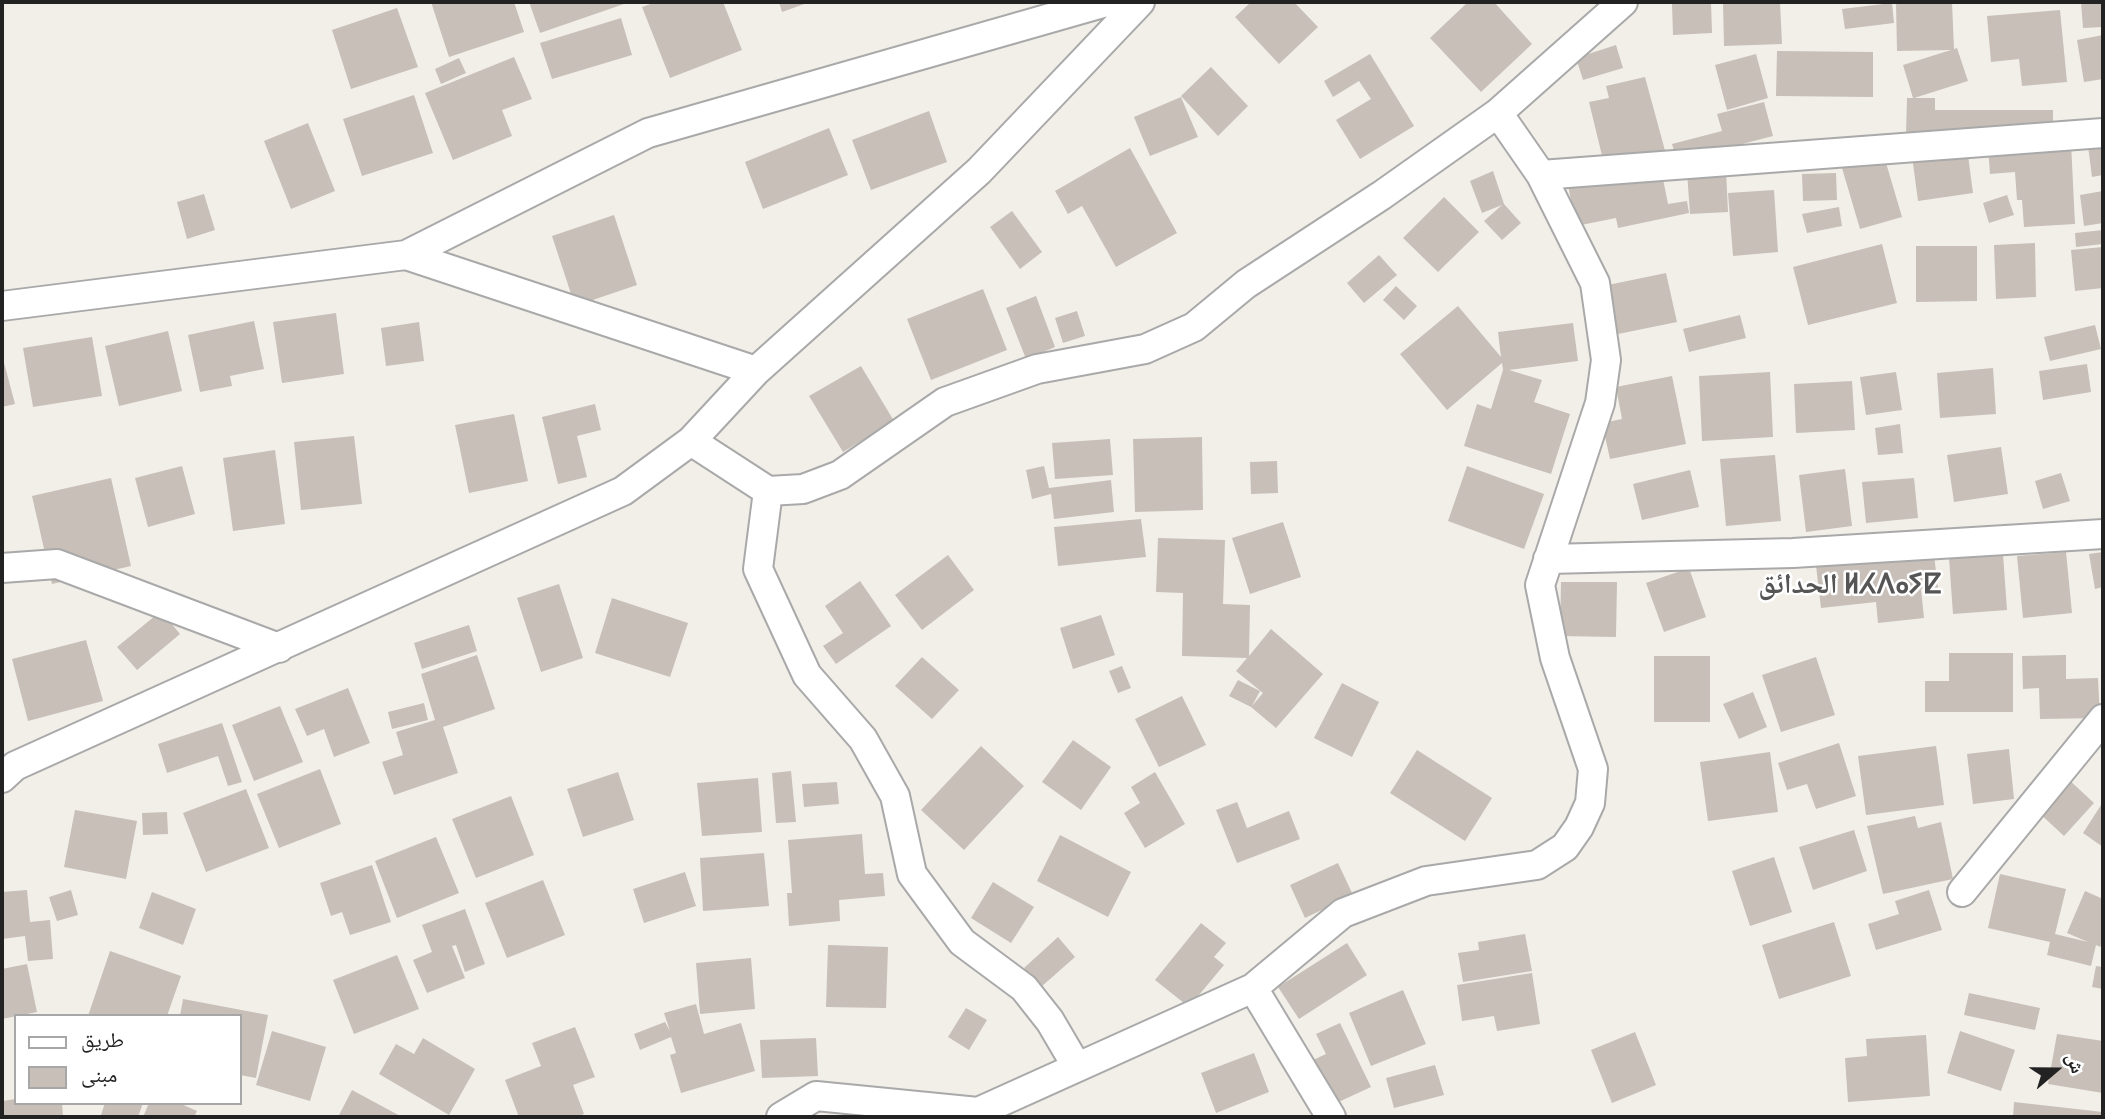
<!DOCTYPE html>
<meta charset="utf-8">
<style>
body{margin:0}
#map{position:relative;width:2105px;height:1119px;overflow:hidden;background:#f2efe9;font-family:"Exo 2","Noto Naskh Arabic",sans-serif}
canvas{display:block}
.frame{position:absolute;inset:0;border:4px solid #222;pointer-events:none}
.legend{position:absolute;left:14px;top:1014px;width:228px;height:91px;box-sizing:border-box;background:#fff;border:2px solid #a7a7a7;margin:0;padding:9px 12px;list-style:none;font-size:21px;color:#222}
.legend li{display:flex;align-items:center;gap:14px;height:35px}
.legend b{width:35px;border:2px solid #a7a7a7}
.north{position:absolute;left:2021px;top:1035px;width:70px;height:70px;-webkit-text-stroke:5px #fff;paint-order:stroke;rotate:70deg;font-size:19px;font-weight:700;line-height:28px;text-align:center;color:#222}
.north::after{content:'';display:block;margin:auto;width:24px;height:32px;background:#222;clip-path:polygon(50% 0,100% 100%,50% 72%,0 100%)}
</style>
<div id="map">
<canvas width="2105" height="1119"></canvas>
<div class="frame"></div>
<ul class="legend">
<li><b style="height:9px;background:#fff"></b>طريق</li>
<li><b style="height:19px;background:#c7bfb8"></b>مبنى</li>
</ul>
<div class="north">ش</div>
</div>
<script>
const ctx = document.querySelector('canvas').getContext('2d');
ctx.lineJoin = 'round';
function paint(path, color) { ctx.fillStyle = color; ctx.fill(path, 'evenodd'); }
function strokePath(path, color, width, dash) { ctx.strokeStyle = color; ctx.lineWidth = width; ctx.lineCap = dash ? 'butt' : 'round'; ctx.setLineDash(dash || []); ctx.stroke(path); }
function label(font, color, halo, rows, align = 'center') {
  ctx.font = font + ' "Exo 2","Noto Naskh Arabic","Noto Sans Tifinagh",sans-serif'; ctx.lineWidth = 5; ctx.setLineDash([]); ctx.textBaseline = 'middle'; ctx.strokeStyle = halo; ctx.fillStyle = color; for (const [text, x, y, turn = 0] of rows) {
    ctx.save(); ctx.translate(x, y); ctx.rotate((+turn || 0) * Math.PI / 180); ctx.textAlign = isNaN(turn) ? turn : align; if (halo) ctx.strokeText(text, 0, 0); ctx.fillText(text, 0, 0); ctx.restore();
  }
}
paint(new Path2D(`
 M431,2H514L524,32L449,57Z
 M529,2H623L624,4L540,33Z
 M656,2H723L742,50L670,78L642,7Z
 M779,2H810L782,12Z
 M1251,2H1294L1318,27L1279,64L1235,17Z
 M1468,2H1494L1532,44L1481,92L1430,38Z
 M1711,2L1712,33L1673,35L1672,4Z
 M1723,2H1780L1782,44L1724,46Z
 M1896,2H1952L1954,49L1957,48L1968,81L1914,98H1935V110H2053V135H1906L1907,98H1913L1903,65L1951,50L1897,51Z
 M2081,2H2103V27L2083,28Z
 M1892,3L1894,23L1845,29L1842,9Z
 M397,8L418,67L351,89L332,30Z
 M2060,10L2067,82L2022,86L2019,59L1991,62L1987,16Z
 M621,18L632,55L552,79L540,43Z
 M2103,35V79L2084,82L2077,40Z
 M1616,45L1623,68L1583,80L1576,58Z
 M1777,51L1873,52V97L1776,96Z
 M1370,54L1414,126L1360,159L1336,120L1371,99L1359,81L1333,97L1324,81Z
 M1756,54L1768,98L1727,110L1715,65Z
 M514,57L532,99L502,110L512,136L453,160L425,93Z
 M459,58L466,73L441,84L435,69Z
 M1211,67L1248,106L1218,136L1181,96Z
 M1645,77L1667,158L1606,172L1589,102L1609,98L1606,86Z
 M414,95L433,153L362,176L343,119Z
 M1181,97L1198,137L1150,156L1134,117Z
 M1764,102L1773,136L1677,161L1672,144L1722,131L1717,114Z
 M929,111L947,162L871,190L852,140Z
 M308,123L335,191L291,209L264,141Z
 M829,128L848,175L763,209L745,162Z
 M2071,143L2075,224L2024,227L2022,200H2017L2015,172L1990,174L1988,147Z
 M2103,144V175L2092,177L2088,146Z
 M1130,148L1177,233L1116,267L1082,206L1068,214L1055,191Z
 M1967,148L1973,193L1918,201L1912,156Z
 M1884,156L1902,217L1860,229L1842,168Z
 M1661,169L1668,204L1687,201L1689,213L1618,228L1616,218L1576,226L1566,175Z
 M1726,170L1728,212L1690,214L1687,172Z
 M1493,171L1504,204L1521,223L1502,240L1484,221L1502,205L1482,213L1470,181Z
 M1836,173L1837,200L1803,201L1802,174Z
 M1774,190L1778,252L1733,256L1728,193Z
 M2103,191V223L2084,226L2080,195Z
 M204,194L215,230L187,239L177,202Z
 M2007,195L2014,215L1989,223L1983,203Z
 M1444,197L1479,232L1438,272L1403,238Z
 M1839,207L1842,226L1807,233L1802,214Z
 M1012,211L1042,252L1020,269L990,227Z
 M614,215L637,285L575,306L552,236Z
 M2103,230V244L2076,247L2075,233Z
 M2035,243L2036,297L1996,299L1994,245Z
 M1882,244L1897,303L1808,325L1793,267Z
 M1916,246H1977V301L1916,302Z
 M2103,247V288L2075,291L2071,250Z
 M1379,255L1397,275L1364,303L1347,283Z
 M1666,273L1677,322L1618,334L1608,285Z
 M1396,286L1417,306L1404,320L1383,300Z
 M983,289L1007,350L931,380L907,319Z
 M1036,296L1055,347L1026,359L1006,308Z
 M1458,306L1501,357L1498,332L1573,323L1578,361L1509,370L1542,380L1534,402L1570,414L1551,474L1464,446L1477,404L1491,409L1503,370L1502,363L1447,410L1400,354Z
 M1077,311L1085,336L1063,343L1055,318Z
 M336,313L344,374L282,383L273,322Z
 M1740,315L1746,338L1689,352L1683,329Z
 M254,321L264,369L230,376L232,386L200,392L188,335Z
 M419,322L424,361L386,366L381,328Z
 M2095,325L2101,349L2050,361L2044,337Z
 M168,331L182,391L119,406L105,346Z
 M92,337L102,396L33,407L23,348Z
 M2,355L15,404L2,407Z
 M2087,364L2091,392L2043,400L2039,371Z
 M861,366L894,421L843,452L809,396Z
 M1993,368L1996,414L1940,418L1937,373Z
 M1770,372L1773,437L1702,441L1699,376Z
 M1896,372L1902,410L1866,415L1860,377Z
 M1672,376L1686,444L1610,459L1602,423L1622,419L1616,387Z
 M1852,381L1855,430L1796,433L1794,384Z
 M595,404L601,430L577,436L587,477L558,484L542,417Z
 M514,414L528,481L469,493L455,425Z
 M1900,424L1903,453L1878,455L1875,428Z
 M354,436L362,504L301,510L294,442Z
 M1202,437L1203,510L1135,512L1133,439Z
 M1110,439L1113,475L1055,479L1052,443Z
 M2001,447L2008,494L1954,502L1947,455Z
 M275,450L285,524L233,531L223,458Z
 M1775,455L1781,521L1726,526L1720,459Z
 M1277,461L1278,493L1251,494L1250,462Z
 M182,466L195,514L148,527L135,478Z
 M1044,466L1049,488L1111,480L1114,512L1054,519L1051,494L1032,499L1026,470Z
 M1467,466L1544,494L1524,549L1448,521Z
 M1845,469L1852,526L1806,532L1799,475Z
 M1690,470L1699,507L1642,520L1633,484Z
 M2061,473L2070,501L2043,509L2035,481Z
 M111,478L131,566L52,584L32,496Z
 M1914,478L1918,518L1866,523L1862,482Z
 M1141,519L1146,557L1058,566L1054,527Z
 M1283,522L1301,577L1250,594L1232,538Z
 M1158,538L1225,540L1223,604L1250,605L1249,656L1271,629L1323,674L1276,728L1251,707L1229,696L1238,680L1260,691L1252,706L1263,693L1236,671L1247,658L1182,656L1183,593L1156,592Z
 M2066,552L2072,613L2023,618L2017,556Z
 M2103,552V587L2095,589L2089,554Z
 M2003,554L2007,610L1953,614L1949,558Z
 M948,555L974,590L922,630L895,595Z
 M1934,555L1938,588L1921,589L1924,618L1878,623L1876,602L1821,608L1815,557Z
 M1689,568L1706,617L1664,632L1646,583Z
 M860,581L891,626L836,664L823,646L843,633L825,606Z
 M1561,582H1617L1616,637L1560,636Z
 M559,584L583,658L541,672L517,598Z
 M612,598L688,623L670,677L595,653Z
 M161,611L180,634L137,670L117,647Z
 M1101,615L1115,655L1073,669L1060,628Z
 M469,625L477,651L422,669L414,643Z
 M86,640L103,701L28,721L12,659Z
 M1949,653H2013V712H1925V681H1949Z
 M477,655L495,709L443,727L458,773L394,795L382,762L403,755L396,732L435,720L421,674Z
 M2066,655V679L2098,678L2100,718L2040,719L2039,688L2023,689L2022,656Z
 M1654,656H1710V722H1654Z
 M922,657L959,690L932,719L895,686Z
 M1816,657L1835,715L1781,732L1762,675Z
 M1122,666L1131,688L1118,693L1109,671Z
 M1342,683L1379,702L1352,757L1314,738Z
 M348,688L370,743L334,757L324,729L307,736L295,709Z
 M1753,692L1767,727L1739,739L1723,704Z
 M1182,696L1206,745L1159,767L1135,719Z
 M424,703L428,720L392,729L388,712Z
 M280,706L303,762L254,781L232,725Z
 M222,723L242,782L228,786L218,756L167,773L158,744Z
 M1073,740L1111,767L1081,810L1042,782Z
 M1839,743L1856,796L1816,809L1807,784L1787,790L1778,763Z
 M981,746L1024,786L964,850L921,810Z
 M1936,746L1944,805L1866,815L1858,756Z
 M2009,749L2014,799L1973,804L1967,754Z
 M1417,750L1492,798L1465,841L1390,793Z
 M1770,752L1778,812L1708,821L1700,762Z
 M320,769L341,824L279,848L257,794Z
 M791,771L796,822L776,823L772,773Z
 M618,772L634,820L583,837L567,789Z
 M1155,772L1185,824L1145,848L1124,813L1140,803L1131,787Z
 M758,778L762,832L702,836L697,783Z
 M2067,778L2094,803L2064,836L2037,811Z
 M837,782L839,804L804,807L802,784Z
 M246,789L269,848L206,872L183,813Z
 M511,796L534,855L476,878L452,819Z
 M1237,802L1247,828L1289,811L1300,839L1237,863L1216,810Z
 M2103,802V847L2083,833Z
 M75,810L137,821L126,879L64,867Z
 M167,812L168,834L143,835L142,813Z
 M1915,816L1918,828L1941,822L1953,879L1883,894L1867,826Z
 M1854,830L1867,871L1813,890L1799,847Z
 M862,834L865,874L883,873L885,896L839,900L840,921L789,926L787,893H792L788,840Z
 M1060,835L1131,872L1108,917L1037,881Z
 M436,837L459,893L397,918L375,861Z
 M764,853L769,906L703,911L700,858Z
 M1774,857L1792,912L1750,926L1732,871Z
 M1338,863L1353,895L1305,918L1290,885Z
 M372,865L391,922L350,935L342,912L331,916L320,883Z
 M685,872L696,906L644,923L633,889Z
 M2000,874L2066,889L2055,934L2088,942L2067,933L2085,891L2103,899V941L2100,947L2096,945L2091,966L2047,955L2050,942L1988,928Z
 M543,880L565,935L507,958L485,903Z
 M993,882L1034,907L1011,943L971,918Z
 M27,890L30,922L50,920L53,959L28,961L25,936L2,939V892Z
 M71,890L78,915L57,921L49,897Z
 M1929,890L1942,930L1876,950L1868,924L1899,914L1895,901Z
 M152,892L196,909L183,945L139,928Z
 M465,909L485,964L465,972L456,945L452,946L465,978L427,993L413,960L432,952L422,925Z
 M1834,922L1851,976L1779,999L1762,945Z
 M1201,923L1226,943L1214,957L1224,965L1189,1007L1155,980Z
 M1525,934L1532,971L1463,982L1458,953L1479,950L1478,942Z
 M1058,937L1075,957L1041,987L1024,968Z
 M1347,943L1367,975L1299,1019L1278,987Z
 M828,945L888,947L886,1008L826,1007Z
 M110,951L181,976L167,1016H88Z
 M397,955L419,1009L354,1034L333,980Z
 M751,958L755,1009L700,1014L696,963Z
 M27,964L37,1012L2,1019V969Z
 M2096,966L2103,967V989L2092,987Z
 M1532,973L1540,1024L1497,1031L1494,1016L1462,1021L1457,985Z
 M1403,990L1426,1044L1371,1066L1349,1013Z
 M1969,993L2040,1008L2035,1030L1964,1015Z
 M183,999L268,1015L256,1078L240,1075V1016H180Z
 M696,1004L704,1034L741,1023L755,1071L681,1093L670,1055L676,1053L671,1037L640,1050L634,1034L665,1022L670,1031L664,1013Z
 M966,1008L987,1020L969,1050L948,1037Z
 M1340,1023L1371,1087L1332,1105L1311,1061L1326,1054L1316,1034Z
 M575,1027L595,1077L573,1085L584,1114L576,1117H519L505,1080L541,1066L532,1043Z
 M272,1031L326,1047L310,1101L256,1085Z
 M1960,1031L2015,1050L2001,1091L1947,1073Z
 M1635,1032L1656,1085L1612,1103L1591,1050Z
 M2057,1034L2103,1041V1093L2048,1084Z
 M1926,1035L1930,1096L1848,1102L1845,1058L1867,1056L1866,1039Z
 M423,1038L475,1069L449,1115L379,1074L396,1044L414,1054Z
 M816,1038L818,1076L762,1078L760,1040Z
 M1254,1053L1269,1092L1216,1113L1201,1073Z
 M1435,1065L1444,1095L1394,1108L1386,1078Z
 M352,1090L402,1117H338Z
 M16,1099V1103H62L63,1117H2V1101Z
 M2014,1102L2103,1112V1117H2013Z
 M105,1103H143L138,1117L101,1115Z
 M149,1103H179L197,1111L194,1117H143Z`), '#c7bfb8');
const street = new Path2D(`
 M1498,113L1623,2
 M1541,175L2103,133
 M406,255L648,133L1106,2
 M2,306L406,255L756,371
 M691,441L768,491L803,489L840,475L945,402L1037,369L1145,349L1194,327L1246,284L1382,195L1498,113L1541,175L1595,283L1606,360L1600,403L1540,585L1555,658L1593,769L1590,803L1579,827L1565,847L1537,865L1426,881L1343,913L1253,988L1331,1117
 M768,491L758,569L807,675L863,739L895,796L912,874L962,942L1024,988L1050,1021L1077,1067
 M1548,559L1793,553L2103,534
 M2,568L57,564L279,648
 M2,778L15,766L623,491L691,441L756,371L979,171L1140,2
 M1962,892L2103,719
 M781,1117L816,1096L978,1112L1253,988`);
strokePath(street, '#a9a9a9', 32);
strokePath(street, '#fff', 28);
label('bold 28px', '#555', '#fff', [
 ["الحدائق ⵍⵃⴷⴰⵢⵇ",1850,584]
]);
</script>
